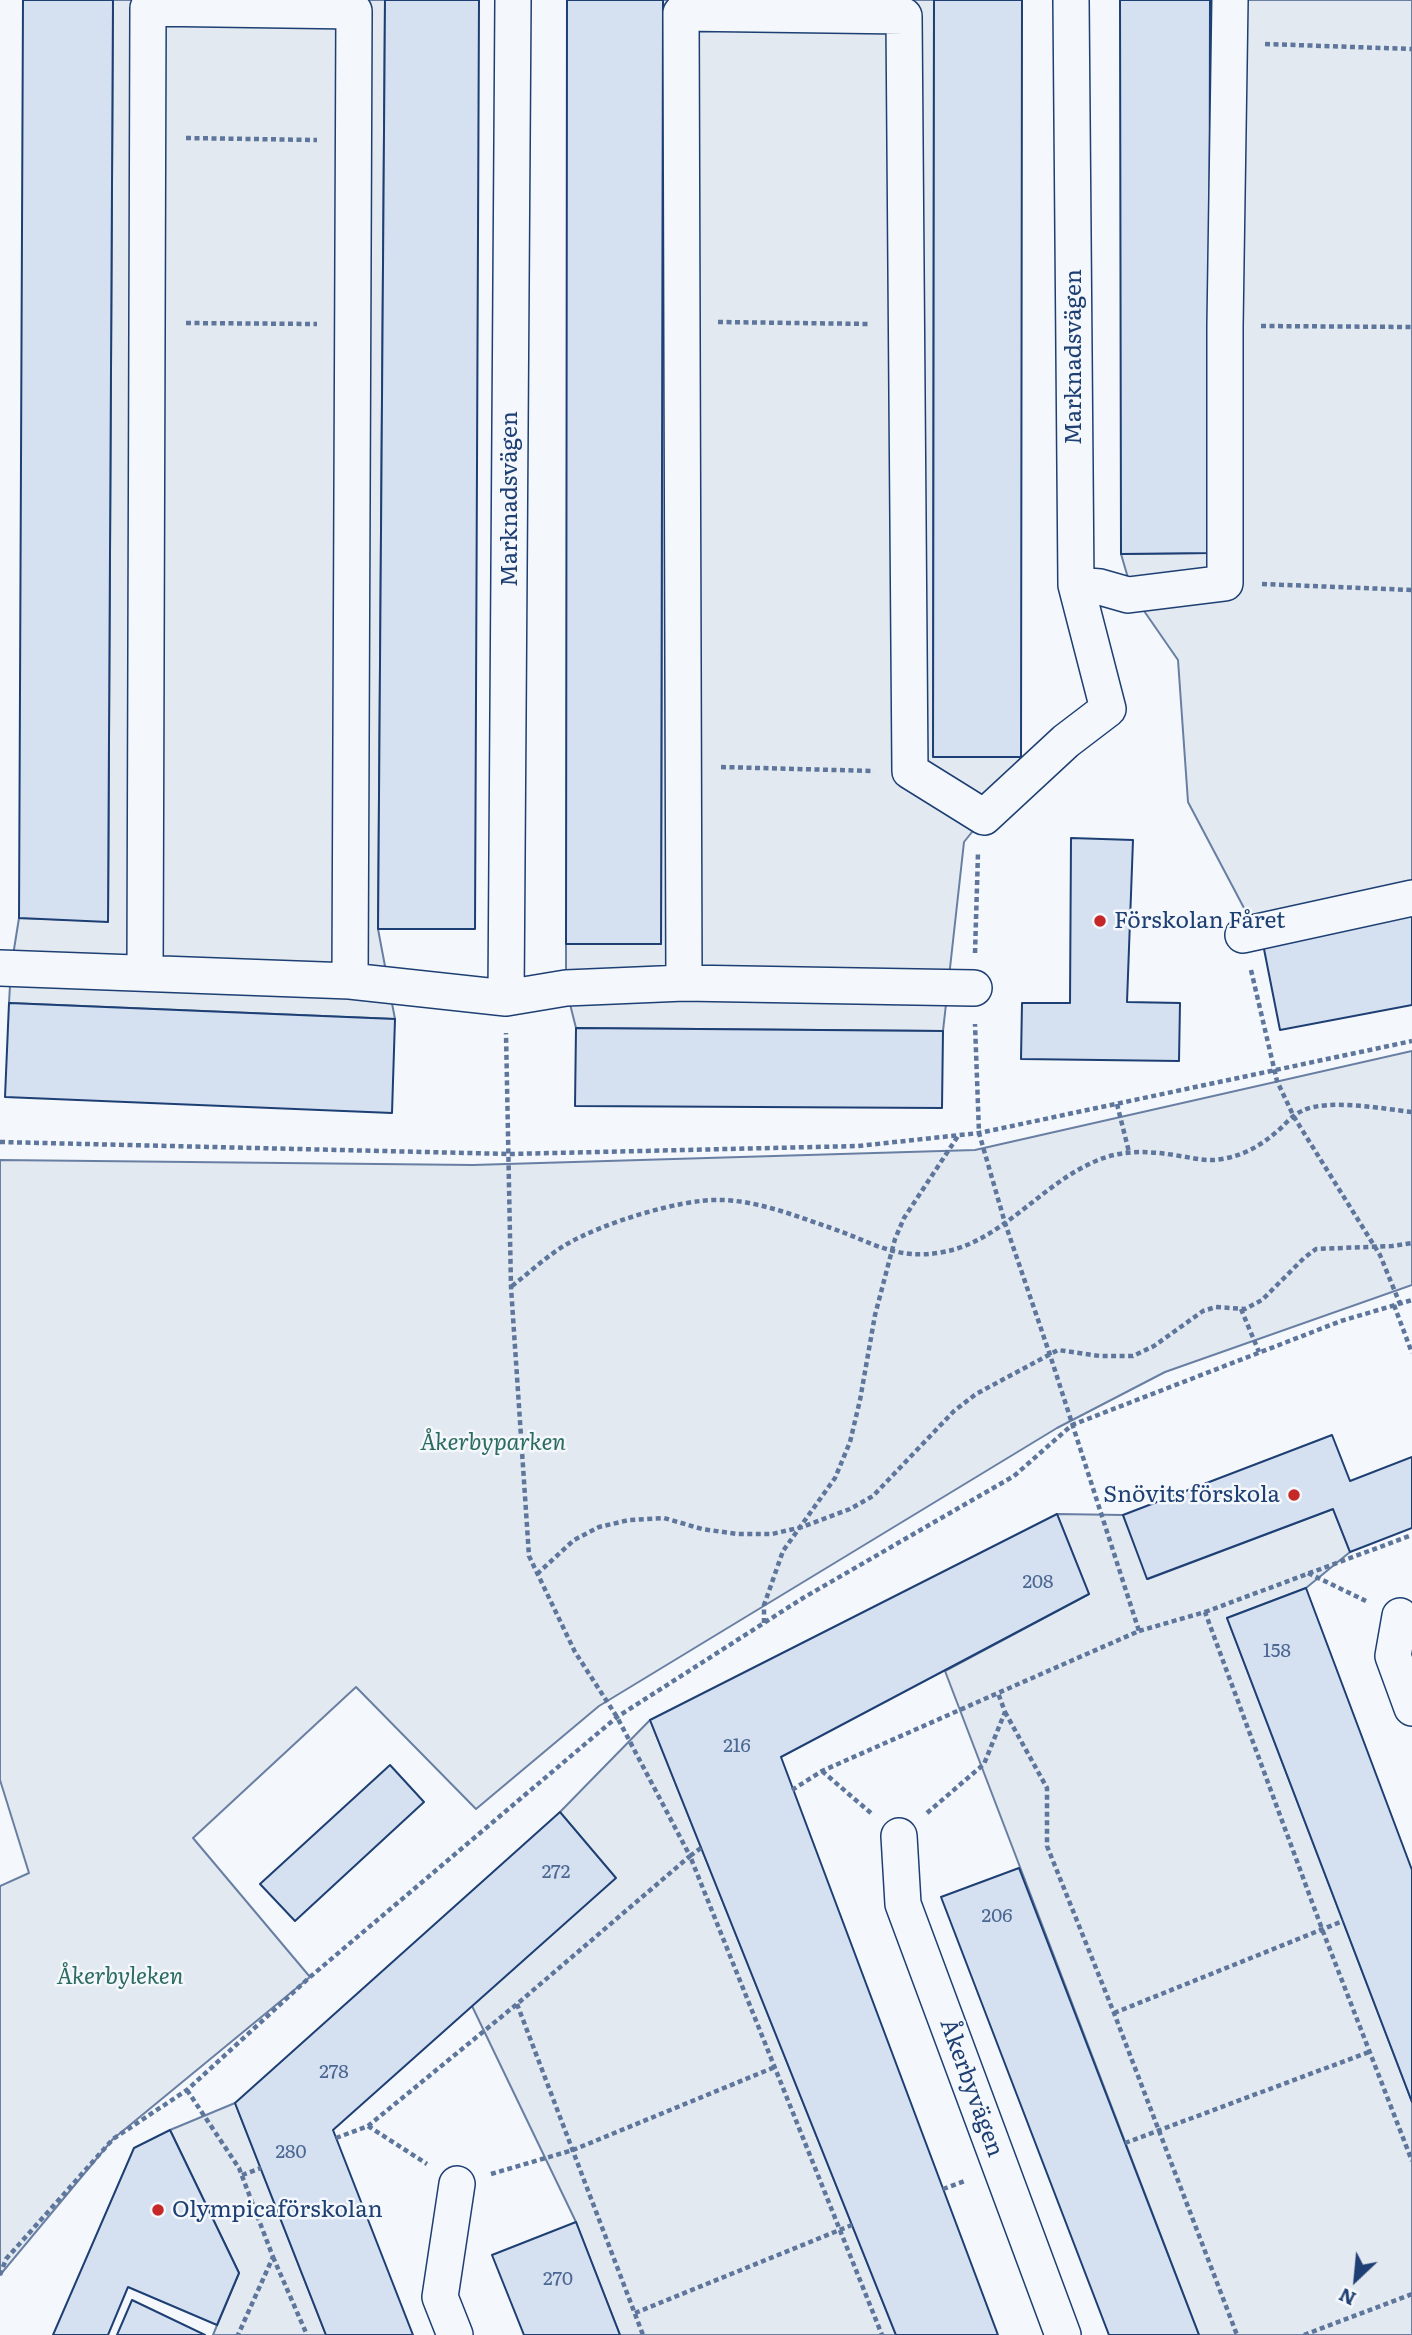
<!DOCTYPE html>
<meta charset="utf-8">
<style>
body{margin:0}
#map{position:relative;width:1412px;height:2335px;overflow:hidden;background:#f4f7fb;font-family:Literata,serif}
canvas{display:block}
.north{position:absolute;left:1321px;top:2244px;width:70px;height:70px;-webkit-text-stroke:5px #f4f7fb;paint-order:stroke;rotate:206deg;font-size:19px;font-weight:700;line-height:28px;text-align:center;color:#1d3f73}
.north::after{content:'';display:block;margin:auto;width:24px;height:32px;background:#1d3f73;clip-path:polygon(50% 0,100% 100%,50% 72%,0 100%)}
</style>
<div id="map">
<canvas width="1412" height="2335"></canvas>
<div class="north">N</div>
</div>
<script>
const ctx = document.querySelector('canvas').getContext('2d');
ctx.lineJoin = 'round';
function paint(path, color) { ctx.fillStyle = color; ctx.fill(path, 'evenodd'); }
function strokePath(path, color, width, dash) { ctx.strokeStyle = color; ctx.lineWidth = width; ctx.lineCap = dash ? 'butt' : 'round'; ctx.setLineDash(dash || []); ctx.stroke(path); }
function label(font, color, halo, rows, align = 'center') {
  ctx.font = font + ' Literata,serif'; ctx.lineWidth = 5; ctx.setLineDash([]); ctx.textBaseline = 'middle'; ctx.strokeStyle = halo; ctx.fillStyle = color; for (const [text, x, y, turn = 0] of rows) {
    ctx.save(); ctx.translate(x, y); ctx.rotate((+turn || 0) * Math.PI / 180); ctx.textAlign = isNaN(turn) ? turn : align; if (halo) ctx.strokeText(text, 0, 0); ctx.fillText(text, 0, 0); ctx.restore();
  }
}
const green = new Path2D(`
 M113,0H385L378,929L395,1019L9,1003L11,968L19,918L108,921Z
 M663,0H934L933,756L1021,757L984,817L964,842L943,1031L576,1028L566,988V944H661Z
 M1210,0H1412V914L1263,944L1188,802L1178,660L1133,595L1121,554L1209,553Z
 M1412,1051V1285L1165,1372L1057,1428L599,1706L476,1809L356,1687L193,1838L310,1977L113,2139L0,2275V1886L29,1873L0,1780V1160L473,1165L975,1150Z
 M1333,1509L1350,1552L1306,1588L1227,1618L1412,2102V2335H1199L945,1671L1089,1594L1057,1514L1123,1515L1148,1579Z
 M650,1720L896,2335H620L576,2222L472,2006L560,1812Z
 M235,2103L326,2335H213L239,2273L170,2130Z`);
paint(green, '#e3e9f0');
strokePath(green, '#687fa3', 2);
const building = new Path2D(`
 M23,0H113L108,922L19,918Z
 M385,0H479L475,929H378Z
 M567,0H663L661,944H566Z
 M934,0H1022L1021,757H933Z
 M1120,0H1210L1209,553L1121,554Z
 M1071,838L1133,840L1127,1002L1180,1003L1179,1061L1021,1059L1022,1003H1070Z
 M1412,914V1005L1280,1030L1263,944Z
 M9,1003L395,1019L392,1113L5,1097Z
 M576,1028L943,1031L942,1108L575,1106Z
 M1332,1435L1350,1481L1412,1457V1528L1350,1552L1333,1509L1147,1579L1123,1515Z
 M1057,1514L1089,1594L781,1757L998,2335H896L650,1720Z
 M1306,1588L1412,1870V2102L1227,1618Z
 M390,1765L424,1802L295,1921L260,1884Z
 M560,1812L616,1878L333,2130L413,2335H326L235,2103Z
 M1019,1868L1125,2143L1199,2335H1109L941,1897Z
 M170,2130L239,2273L217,2325L128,2287L108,2335H53L134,2148Z
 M576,2222L620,2335H524L492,2255Z
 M132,2300L205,2335H117Z`);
paint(building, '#d5e0f0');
strokePath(building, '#1d3f73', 2);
const street = new Path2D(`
 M1076,585L1100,587L1128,595L1225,583V326L1230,0
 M1243,935L1412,898
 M0,968L350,981
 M145,972L148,8L354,11L350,981L506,998L566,988L684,983L974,988
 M684,983L681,13L904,16L910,771L984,817L1066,741L1108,709L1076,585L1071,0
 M506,998L513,0
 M1400,1616L1393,1656L1412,1708
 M899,1836L903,1904L1063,2335
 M455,2335L440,2297L457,2184`);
strokePath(street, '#1d3f73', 38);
strokePath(new Path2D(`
 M1265,44L1412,49
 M186,138L317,140
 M718,322L871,324
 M186,323L317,324
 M1261,326L1412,327
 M1262,584L1412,590
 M721,767L874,771
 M975,953L978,853
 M1251,970L1277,1081L1294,1117L1380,1255L1400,1304
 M1117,1104L1129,1152
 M0,1142L510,1154L858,1146L979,1133L1412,1041
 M512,1286C530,1272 548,1255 567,1244C601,1224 679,1199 719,1200C756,1200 796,1216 831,1228C872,1242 897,1261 943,1252C1001,1242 1041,1184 1096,1161C1123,1149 1151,1151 1180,1156C1194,1158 1207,1162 1222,1159C1246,1155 1263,1144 1281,1128C1287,1122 1294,1114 1302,1111C1327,1098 1384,1109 1412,1112
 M1394,1305L1412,1353
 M1241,1309L1259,1352
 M1308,1573L1366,1601
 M537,1574L574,1540L599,1527L629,1520L664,1518L702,1529L737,1534H772L802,1527L850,1509L873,1496L954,1411L976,1394L1058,1350L1100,1356H1133L1154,1346L1203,1311L1216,1307L1245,1309L1262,1300L1304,1258L1316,1249L1392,1246L1412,1243
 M1205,1612L1412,1535
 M764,1623V1605L783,1551L835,1478L850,1442L860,1400L875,1315L895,1239L904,1218L958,1136
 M1139,1631L1205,1612L1322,1929L1412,2161
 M1005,1712L1047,1788V1846L1114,2013L1237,2335
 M822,1771L872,1814
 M792,1790L822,1771L998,1693
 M927,1813L984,1764L1005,1712L998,1693L1139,1631L1050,1355L1005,1223L979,1133L975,1024
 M701,1848L690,1856L882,2335
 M517,2004L643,2335
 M1114,2013L1343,1921
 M187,2090L239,2168L273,2257L238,2335
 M368,2126L427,2164
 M336,2138L368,2126L517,2004L690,1856L617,1717L575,1652L529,1556L511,1287L506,1033
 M1125,2143L1369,2052
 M491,2174L573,2150L775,2067
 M242,2175L261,2168
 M943,2189L965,2181
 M273,2257L307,2335
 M0,2275L6,2259L113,2139L187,2090L310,1977L617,1717L803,1598L1014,1476L1072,1425L1341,1321L1412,1300
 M635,2313L852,2225
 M1304,2335L1412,2294`), '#5e769c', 4.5, [5, 3.5]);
strokePath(street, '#f4f7fb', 35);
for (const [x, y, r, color] of [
 [1100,921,7,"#c62828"],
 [1294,1495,7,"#c62828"],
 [158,2210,7,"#c62828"]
]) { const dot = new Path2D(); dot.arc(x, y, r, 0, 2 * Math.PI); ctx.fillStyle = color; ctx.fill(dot); strokePath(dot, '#f4f7fb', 2.5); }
label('19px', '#4b6792', null, [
 ["208",1038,1582],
 ["158",1277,1651],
 ["216",737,1746],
 ["272",556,1872],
 ["206",997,1916],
 ["278",334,2072],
 ["280",291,2152],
 ["270",558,2279]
]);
label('23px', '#1d3f73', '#f4f7fb', [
 ["Marknadsvägen",1074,357,-90],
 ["Marknadsvägen",510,499,-90],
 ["Åkerbyvägen",971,2088,70]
]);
label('23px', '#1d3f73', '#f4f7fb', [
 ["Förskolan Fåret",1114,921],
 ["Snövits förskola",1280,1495,"right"],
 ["Olympicaförskolan",172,2210]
], 'left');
label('italic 23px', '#2c6c60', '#f4f7fb', [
 ["Åkerbyparken",493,1443],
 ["Åkerbyleken",120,1977]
]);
</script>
